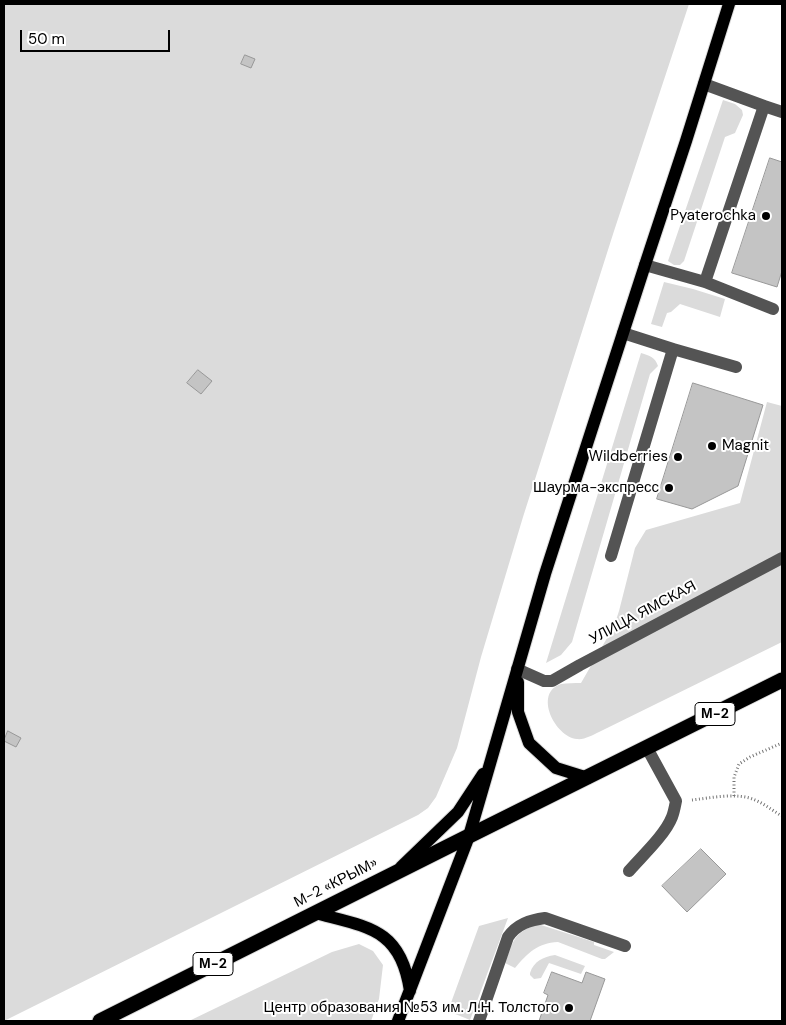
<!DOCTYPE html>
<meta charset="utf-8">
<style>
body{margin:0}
#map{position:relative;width:786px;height:1025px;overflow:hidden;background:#fff;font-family:"DM Sans",sans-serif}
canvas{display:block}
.frame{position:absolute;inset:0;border:5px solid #000;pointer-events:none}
.scale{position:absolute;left:20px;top:30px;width:150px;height:22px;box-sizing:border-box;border:2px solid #000;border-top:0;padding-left:6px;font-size:15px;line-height:18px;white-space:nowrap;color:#000;-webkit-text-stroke:4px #fff;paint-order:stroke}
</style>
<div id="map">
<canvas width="786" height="1025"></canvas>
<div class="frame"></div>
<div class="scale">50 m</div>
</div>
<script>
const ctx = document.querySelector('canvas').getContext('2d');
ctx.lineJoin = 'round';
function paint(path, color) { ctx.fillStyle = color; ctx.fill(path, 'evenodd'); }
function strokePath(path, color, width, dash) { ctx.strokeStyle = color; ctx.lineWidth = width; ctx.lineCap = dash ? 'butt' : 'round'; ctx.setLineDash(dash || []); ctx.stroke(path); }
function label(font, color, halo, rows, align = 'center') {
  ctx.font = font + ' "DM Sans",sans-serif'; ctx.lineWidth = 4; ctx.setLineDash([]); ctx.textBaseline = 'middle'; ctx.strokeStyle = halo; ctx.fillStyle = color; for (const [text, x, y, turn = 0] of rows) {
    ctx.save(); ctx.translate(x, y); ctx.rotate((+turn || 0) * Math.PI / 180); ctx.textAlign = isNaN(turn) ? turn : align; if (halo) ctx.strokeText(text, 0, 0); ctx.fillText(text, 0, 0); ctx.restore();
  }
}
paint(new Path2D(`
 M4,4H689L614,231L523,517L481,657L457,748L436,797L428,808L418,815L4,1021Z
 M723,100L735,104L742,110L743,115L735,133L725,137L684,261L680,265H674L668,261Z
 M664,282L693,289L725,299L720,317L680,304L671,312L667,313L662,327L651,324Z
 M641,353C650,356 655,357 658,366L650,374L572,642L561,655L546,663Z
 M767,402L782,406V642L599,732C593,735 584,740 577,739C555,737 533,693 561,684C567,683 575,683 581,683L614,626L619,611L635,548L646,530L740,503Z
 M508,918L470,1020L448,1011L479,926Z
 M538,924L594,942V945L614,952L605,959H602L558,942C537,943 528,953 515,968L505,963C514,940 513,933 538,924Z
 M359,944L373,951L383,965L379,999L371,1021H189L332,952Z
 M555,955L585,966L581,974L549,963L541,978L534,979L530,975V973C534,961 543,957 555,955Z`), '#dbdbdb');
const building = new Path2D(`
 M245,55L255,59L251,68L241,64Z
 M770,158L782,162V271L777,287L732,273Z
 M198,370L212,381L201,394L187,383Z
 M693,383L763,405L738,486L692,509L657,499Z
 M8,731L21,738L16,747L4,741Z
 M701,849L726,874L687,912L662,886Z
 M552,972L582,983L586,972L605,979L590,1021H539L548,995L544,993Z`);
paint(building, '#c4c4c4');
strokePath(building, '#989898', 1);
const major = new Path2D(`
 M518,682V712L529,743L556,768L588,778
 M401,867L458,812L483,774
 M315,913C367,927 401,928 410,991
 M398,1021L469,836L545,574L645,265L686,141L729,4`);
const highway = new Path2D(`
 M100,1021L469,836L782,680`);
strokePath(major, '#dbdbdb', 14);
strokePath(highway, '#dbdbdb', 17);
strokePath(new Path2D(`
 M734,796V777L739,764L750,757L782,743
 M692,800C710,798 738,792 755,800C765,804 773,811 782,816`), '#767676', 3, [1, 2.5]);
strokePath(new Path2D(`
 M704,84L764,106L705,282
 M764,106L782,112
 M645,265L705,282L773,309
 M673,349L736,367
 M611,556L673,349L623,333
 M517,669L544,681H552L580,665L782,558
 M629,871C642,856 665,835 672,817C674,812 675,806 676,801L647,748
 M479,1021L508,937C517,924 530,920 545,918L625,946`), '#545454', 12);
strokePath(major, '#000', 12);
strokePath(highway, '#000', 15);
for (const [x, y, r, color] of [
 [766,216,5,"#000"],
 [712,446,5,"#000"],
 [678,457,5,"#000"],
 [669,488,5,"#000"],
 [569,1008,5,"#000"]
]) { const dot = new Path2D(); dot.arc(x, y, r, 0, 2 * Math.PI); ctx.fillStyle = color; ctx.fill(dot); strokePath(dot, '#fff', 2); }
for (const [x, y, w] of [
 [715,714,40],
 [213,964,40]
]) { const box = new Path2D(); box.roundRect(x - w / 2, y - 11.5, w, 23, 4); ctx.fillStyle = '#fff'; ctx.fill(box); strokePath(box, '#000', 1); }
label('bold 14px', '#000', null, [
 ["М-2",715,714],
 ["М-2",213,964]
]);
label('15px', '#000', '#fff', [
 ["Pyaterochka",756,216],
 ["Magnit",722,446,"left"],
 ["Wildberries",668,457],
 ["Шаурма-экспресс",659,488],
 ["Центр образования №53 им. Л.Н. Толстого",559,1008]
], 'right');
label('15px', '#000', '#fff', [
 ["УЛИЦА ЯМСКАЯ",643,613,-28],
 ["М-2 «КРЫМ»",336,883,-27]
]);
</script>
